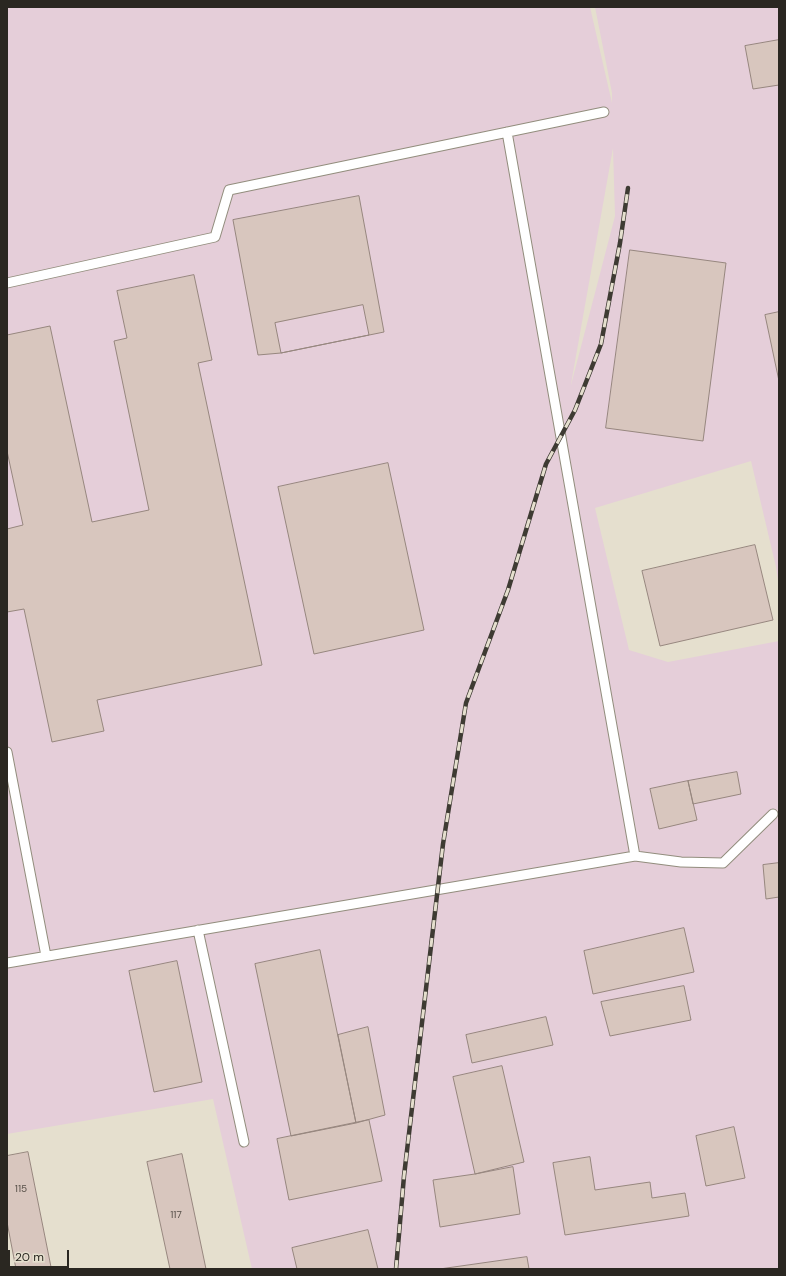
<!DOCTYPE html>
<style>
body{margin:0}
#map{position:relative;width:786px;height:1276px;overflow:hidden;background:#e5dfce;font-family:"DM Sans",sans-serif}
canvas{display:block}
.frame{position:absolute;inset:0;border:8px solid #2a2721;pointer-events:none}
.scale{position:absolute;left:8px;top:1250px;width:61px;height:18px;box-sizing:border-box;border:2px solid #2a2721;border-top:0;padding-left:5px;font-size:12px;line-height:14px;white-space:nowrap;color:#2a2721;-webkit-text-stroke:3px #e5dfce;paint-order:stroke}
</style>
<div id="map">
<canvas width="786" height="1276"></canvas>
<div class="frame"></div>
<div class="scale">20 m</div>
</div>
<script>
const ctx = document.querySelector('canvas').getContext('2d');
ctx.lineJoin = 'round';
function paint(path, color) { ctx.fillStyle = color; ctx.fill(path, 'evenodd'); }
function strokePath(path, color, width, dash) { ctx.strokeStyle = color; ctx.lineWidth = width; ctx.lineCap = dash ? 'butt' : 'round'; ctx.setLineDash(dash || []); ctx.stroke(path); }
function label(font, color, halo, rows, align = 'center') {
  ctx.font = font + ' "DM Sans",sans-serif'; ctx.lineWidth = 3; ctx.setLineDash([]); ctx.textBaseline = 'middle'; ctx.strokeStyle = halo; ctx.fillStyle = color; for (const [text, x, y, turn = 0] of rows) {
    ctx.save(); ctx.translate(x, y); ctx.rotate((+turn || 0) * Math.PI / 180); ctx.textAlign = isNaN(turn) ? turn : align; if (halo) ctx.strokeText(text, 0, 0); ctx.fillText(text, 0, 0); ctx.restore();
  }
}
paint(new Path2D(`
 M7,7H590L612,103V93L595,7H779V588L776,567L751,461L595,508L629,650L668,662L779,641V1269H252L213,1099L7,1134ZM613,148L615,216L571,385V384Z`), '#e5ced9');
const building = new Path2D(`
 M779,40V85L753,89L745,46Z
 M359,196L384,332L281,353L258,355L233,220Z
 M630,250L726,263L703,441L606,428Z
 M194,275L212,360L198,363L262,665L97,700L104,731L52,742L24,609L7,612V529L23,525L7,451V335L50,326L92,522L149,510L114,341L127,338L117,291Z
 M363,305L369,335L281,353L275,323Z
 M779,312V381L765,315Z
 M388,463L424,630L314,654L278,487Z
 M755,545L773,620L660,646L642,571Z
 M737,772L741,794L693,804L688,781Z
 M688,781L697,820L659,829L650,789Z
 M779,863V897L766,899L763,865Z
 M684,928L694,972L593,994L584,951Z
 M320,950L356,1123L291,1136L255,964Z
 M177,961L202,1082L154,1092L129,971Z
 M684,986L691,1020L610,1036L601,1002Z
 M546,1017L553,1045L472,1063L466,1035Z
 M368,1027L385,1115L356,1123L338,1035Z
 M502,1066L524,1162L475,1174L453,1077Z
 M369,1120L382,1181L289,1200L277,1139Z
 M734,1127L745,1178L706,1186L696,1136Z
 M28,1152L51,1267L42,1269H16L7,1222V1156Z
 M182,1154L206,1269H170L147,1162Z
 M590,1157L595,1190L650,1182L652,1198L685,1193L689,1216L565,1235L553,1163Z
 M513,1167L520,1214L440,1227L433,1180L475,1174Z
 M368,1230L378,1269H297L292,1248Z
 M527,1257L529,1269H440Z`);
paint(building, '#d8c6be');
strokePath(building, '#97877f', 1);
const service = new Path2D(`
 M7,283L215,237L229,190L604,112
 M7,752L46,956
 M635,856L681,862L723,863L773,814
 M198,930L244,1142
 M7,963L635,856L507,132`);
strokePath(service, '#928d7d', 11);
strokePath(service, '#fff', 9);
const rail = new Path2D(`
 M396,1269L404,1176L443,844L466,703L508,590L546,464L575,410L601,344L620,243L628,188`);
strokePath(rail, '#3e3b33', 4.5);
strokePath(rail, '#e5dfce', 3, [9]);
label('10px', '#564f48', null, [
 ["115",21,1189],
 ["117",176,1215]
]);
</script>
